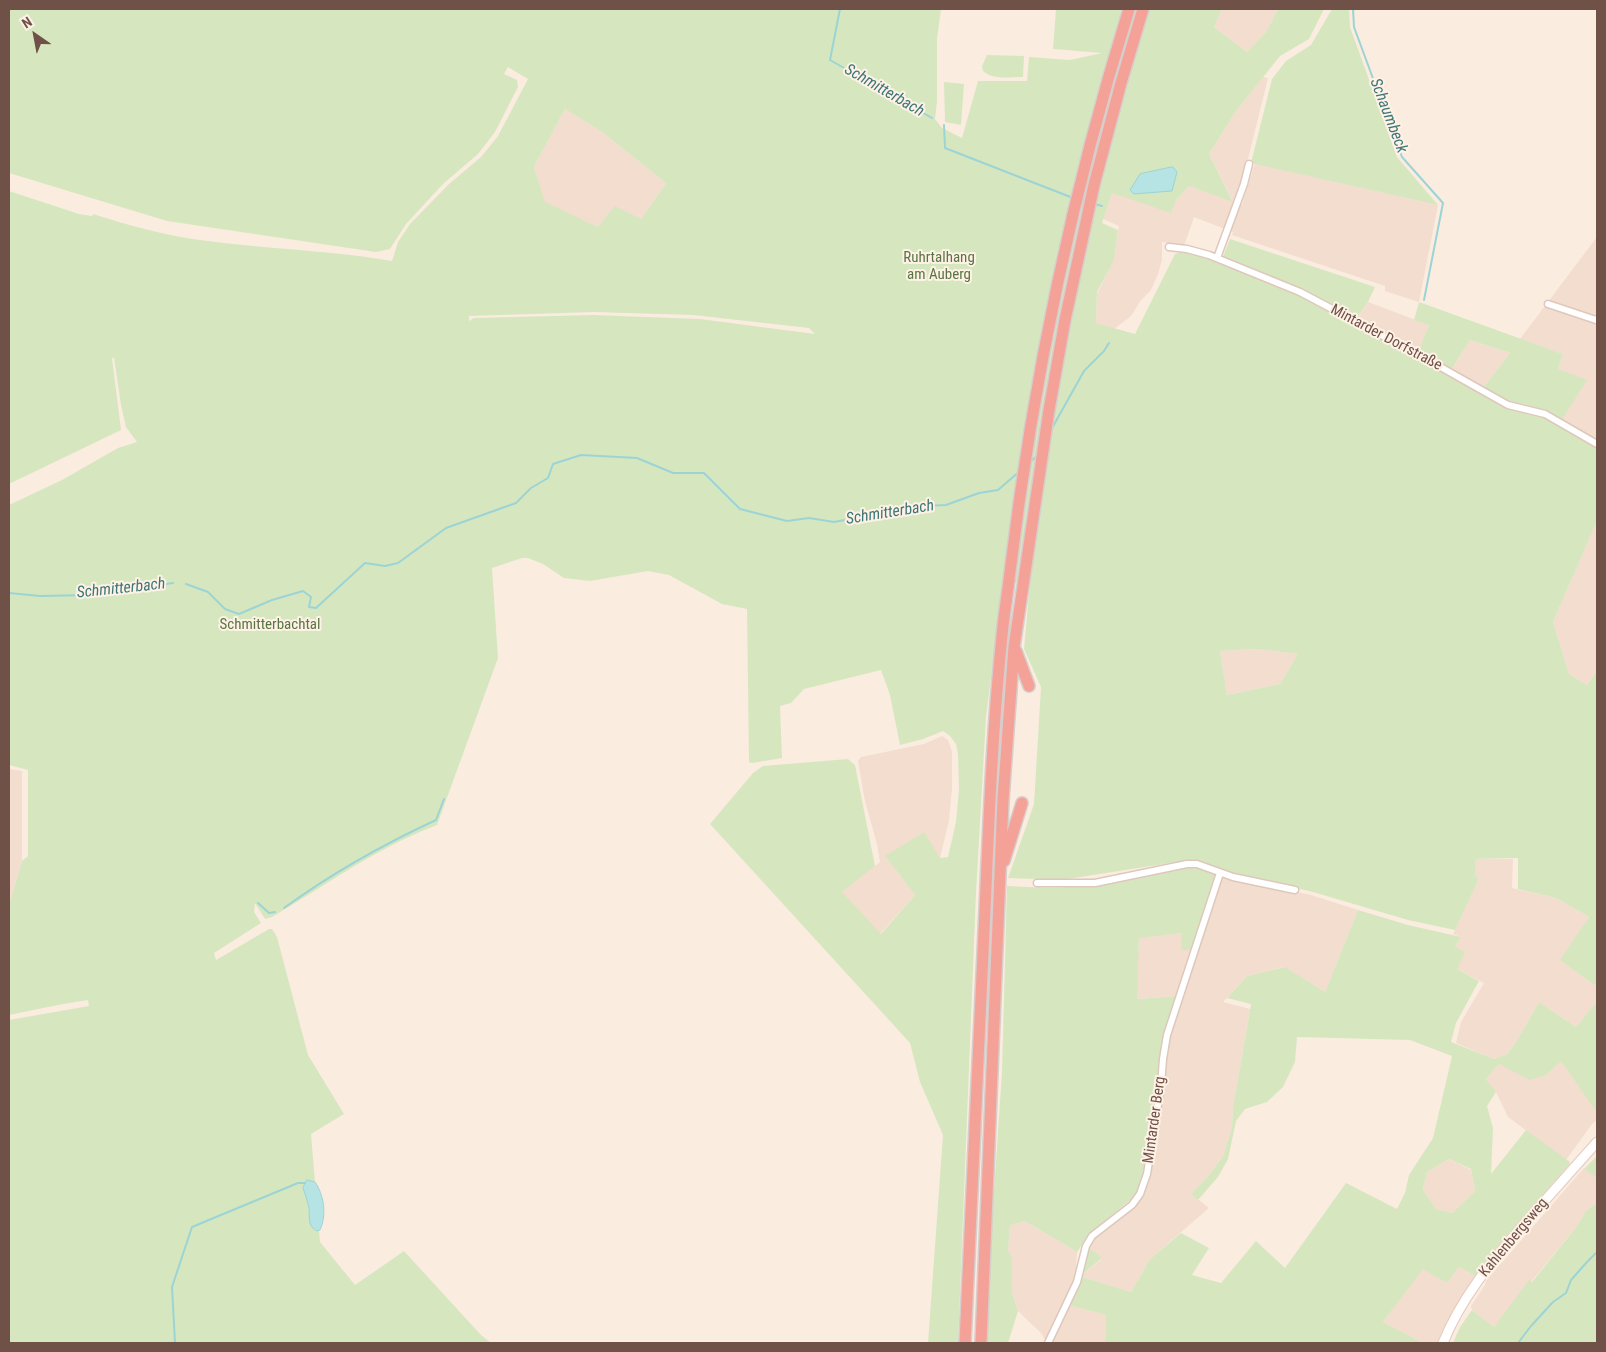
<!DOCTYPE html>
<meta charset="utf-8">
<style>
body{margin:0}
#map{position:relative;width:1606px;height:1352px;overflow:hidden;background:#fbece0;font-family:"Roboto Condensed",sans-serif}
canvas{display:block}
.frame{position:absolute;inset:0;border:10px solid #705148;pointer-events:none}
.north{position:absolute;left:10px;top:10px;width:50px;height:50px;-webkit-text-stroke:4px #fef1e6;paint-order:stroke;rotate:327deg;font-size:14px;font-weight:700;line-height:20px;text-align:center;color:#705148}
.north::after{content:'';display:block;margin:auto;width:18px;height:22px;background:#705148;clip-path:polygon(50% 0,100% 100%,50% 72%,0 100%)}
</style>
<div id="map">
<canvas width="1606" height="1352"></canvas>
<div class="frame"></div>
<div class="north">N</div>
</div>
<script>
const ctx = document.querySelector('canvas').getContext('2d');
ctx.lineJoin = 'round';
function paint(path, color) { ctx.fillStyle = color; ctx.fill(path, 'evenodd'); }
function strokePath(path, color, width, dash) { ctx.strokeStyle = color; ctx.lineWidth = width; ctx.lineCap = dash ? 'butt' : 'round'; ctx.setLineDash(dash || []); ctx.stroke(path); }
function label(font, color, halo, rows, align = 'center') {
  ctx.font = font + ' "Roboto Condensed",sans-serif'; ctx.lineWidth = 4; ctx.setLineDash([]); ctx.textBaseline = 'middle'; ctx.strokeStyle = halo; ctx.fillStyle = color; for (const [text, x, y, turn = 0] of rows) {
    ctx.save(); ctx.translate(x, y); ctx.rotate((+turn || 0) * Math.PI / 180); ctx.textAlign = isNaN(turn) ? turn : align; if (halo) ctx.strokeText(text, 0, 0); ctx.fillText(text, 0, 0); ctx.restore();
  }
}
paint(new Path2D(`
 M1222,9H1278L1266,32L1247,52L1214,27Z
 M1263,77L1268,78L1244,175L1233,202L1242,205L1255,163L1438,205L1419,302L1385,291V286L1232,235L1233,232L1194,217L1184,246L1162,242V260L1158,274L1151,290L1141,300L1131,316L1114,329L1096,323L1097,294L1114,259L1119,226L1103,219L1112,193L1176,200L1189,186L1233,201L1209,154L1236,111Z
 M565,109L602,132L666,183L641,219L598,227L545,203L534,167Z
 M1597,237V442L1561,421L1558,369L1563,354L1520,339Z
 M1368,302L1429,325L1418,354L1357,319Z
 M1470,340L1510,353L1483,388L1452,369Z
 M1597,521V670L1587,685L1569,674L1553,622Z
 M1259,649L1298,654L1280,684L1227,695L1220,651Z
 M942,736L948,740L952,752V788L949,820L940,858L886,857L915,895L880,934L841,892L880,862L877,844L865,801L858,761L861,757L924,744Z
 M9,769L22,771V861L9,905Z
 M1475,859H1513L1512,888L1556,898L1589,917L1561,960L1597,987V1001L1576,1027L1539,1002L1516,1042L1507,1054L1494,1059L1456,1043L1461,1022L1484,983L1457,969L1455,947L1461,937L1453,934L1479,879L1475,875Z
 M1222,875L1311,895L1358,910L1325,992L1284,967L1247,976L1223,1002L1250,1009L1233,1107L1232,1128L1223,1156L1208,1176L1191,1194L1209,1208L1150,1259L1131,1292L1083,1277V1274L1102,1259L1087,1246L1094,1237L1143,1194L1151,1175L1156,1132L1164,1088L1165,1058L1177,996L1136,999L1139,937L1183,933Z
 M1561,1060L1597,1113V1120L1592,1124L1566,1160L1508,1117L1496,1092L1486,1079L1499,1064L1546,1075Z
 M1449,1159L1471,1170L1475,1191L1452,1213L1436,1209L1423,1190L1427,1172Z
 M1584,1168L1597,1178V1202L1586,1211L1577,1226L1494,1327L1472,1310L1471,1306L1485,1285L1486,1281Z
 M1025,1221L1077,1252L1076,1265L1079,1269L1069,1305L1106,1315L1105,1343H1047L1041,1333L1018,1311L1012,1292L1008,1251L1010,1225Z
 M1459,1267L1475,1276L1455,1308L1438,1343H1423L1383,1322L1423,1268L1447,1283Z`), '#f2ddcf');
paint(new Path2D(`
 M9,9H941L937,39V102L935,119L942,128L962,138L978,81H1027L1029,57L1070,60L1102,53L1053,49L1056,9H1222L1214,27L1247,52L1266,32L1278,9H1324L1309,39L1280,56L1236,111L1209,154L1233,202L1189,186L1176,200L1171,213L1112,193L1102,223L1118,230L1114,260L1097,292L1096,323L1135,334L1175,254C1189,248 1207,258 1221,262L1230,239L1375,287L1368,302L1353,324L1416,357L1429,325L1414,320L1419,302L1563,354L1558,369L1587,380L1561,421L1597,445V521L1553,622L1569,674L1587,685L1597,670V987L1560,960L1589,917L1556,898L1518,889V858L1475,859V875L1479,879L1455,930L1408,920L1313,892L1219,870L1194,950H1181L1182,933L1139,938L1137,999L1177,996L1161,1057L1154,1112L1146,1135L1144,1174L1140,1188L1134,1197L1089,1234L1077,1252L1025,1221L1010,1225L1008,1251L1012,1257V1292L1018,1311L1008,1343H987L991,1236L1002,1072L1007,886L1050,888L1096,886L1190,866V860L1061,880L1008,878L1034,804L1041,687L1024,649L1030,583L1003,582L986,717L976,893L958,1343H928L943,1135L920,1082L910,1043L710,824L753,773L763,766L848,759L855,765L875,866L842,892L881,934L915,895L885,856L924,832L940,858L948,857L956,822L959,789L958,754L956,744L950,736L943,731L923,739L900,745L890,695L881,670L804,689L791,703L780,706L782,758L752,763L749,762L747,609L722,604L669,575L648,571L590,581L564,578L543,564L528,558H522L492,568L498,658L437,825C376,848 328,884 272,917L265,919L255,903L254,912L261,923L214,953L216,960L269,929H272L277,937L308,1055L344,1114L311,1134L320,1242L355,1285L404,1251L481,1335L491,1343H9V1020L89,1006L88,1000L63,1004L9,1015V905L22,861L28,856V770L9,765V505L62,480L118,448L137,442L126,427L121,405L114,358H112L121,430L9,484V191L79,214L92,216L93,214C127,225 164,235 200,240C264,249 329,250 392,261L398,242L410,224L449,184L481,157L498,136L528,79L508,67L504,74L517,80L518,87L495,132L478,154L443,184L406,224L390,249L376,252L167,221L9,173ZM565,109L602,132L666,183L641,219L615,206L598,227L545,202L534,167ZM593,312L693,315L809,328L815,334L700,319L594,315L474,318L469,321V316ZM1470,340L1510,353L1480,392L1448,375ZM1259,649L1298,654L1280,684L1227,695L1220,651Z
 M1332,9H1349L1350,27L1397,157L1438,205L1251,163L1272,79L1286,61L1311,45Z
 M987,55L1024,56L1023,77C1011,77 992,80 983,71L982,66Z
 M944,82L964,84L961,125L945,122Z
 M1358,910L1408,925L1461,937L1455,947L1465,952L1457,969L1479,981L1456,1023L1451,1042L1494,1059L1507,1054L1516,1042L1539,1002L1576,1027L1597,1001V1113L1561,1061L1546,1075L1530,1080L1499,1064L1486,1079L1496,1092L1487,1106L1493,1128L1491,1174L1526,1130L1570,1162L1569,1165L1504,1239L1475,1276L1459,1267L1447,1283L1423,1269L1383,1322L1423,1343H1105L1106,1315L1069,1305L1083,1277L1131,1292L1150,1259L1181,1233L1209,1248L1192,1275L1221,1283L1256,1241L1285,1268L1346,1183L1397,1209L1405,1193L1409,1175L1433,1138L1452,1056L1410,1040L1297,1037L1295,1062L1283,1087L1267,1102L1245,1109L1236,1121L1228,1159L1218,1177L1198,1200L1191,1194L1208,1176L1223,1156L1232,1128L1233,1107L1251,1004L1227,998L1247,976L1285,967L1325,992ZM1449,1159L1471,1169L1475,1191L1452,1213L1436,1209L1423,1190L1427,1172Z
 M1597,1156V1178L1584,1169Z
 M1597,1202V1343H1453L1460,1327L1472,1310L1494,1327L1529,1280L1532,1282L1577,1226L1586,1211Z
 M1087,1246L1102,1258L1083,1274Z`), '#d6e7c0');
const water = new Path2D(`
 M1173,167L1177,172L1172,191L1134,194L1130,190L1140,174Z
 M307,1180L315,1182C324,1195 327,1215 320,1230L317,1231C307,1226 310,1218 309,1208C308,1202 305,1194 303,1188Z`);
paint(water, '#b6e3e3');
strokePath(water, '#9cd4d5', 1);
strokePath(new Path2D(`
 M840,9L830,60L932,118
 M1353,9L1354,27L1402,157L1443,203L1424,300
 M944,125L945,148L1073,198
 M1094,204L1102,206
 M1051,430L1084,371L1104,351L1109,343
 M1029,463L1037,456
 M186,584L208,592L225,609L239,614L272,600L303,591L311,597L309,607L316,608L365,563L385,566L398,563L446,528L516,503L531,488L548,478L553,464L581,455L637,458L673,473H704L740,509L787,521L809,518L834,522L861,517L896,515L922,506L946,505L979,493L998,490L1020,471
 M9,593L40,596L89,595L173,583
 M258,903L269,913L275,912
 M284,908C331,874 382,845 436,820L444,799
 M175,1343L172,1287L192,1227L298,1183H305
 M1518,1343L1531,1326L1553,1302L1566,1293L1571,1280L1587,1262L1597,1252`), '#9cd4d5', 2);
const street = new Path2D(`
 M1169,247L1187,249L1209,255L1300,292L1421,356L1508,405L1545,414L1597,444
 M1217,258L1244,184L1249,164
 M1548,304L1596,320L1597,319
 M1037,883H1095L1187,864H1197L1233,877L1295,890
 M1048,1343L1077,1282L1086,1246L1092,1236L1132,1205L1140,1194L1147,1174L1161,1086L1163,1059L1167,1035L1220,873`);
const secondary = new Path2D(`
 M1443,1343C1461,1298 1492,1261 1524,1224C1548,1197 1573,1169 1597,1142`);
const highway = new Path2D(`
 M1016,651L1029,686
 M1004,861L1022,803
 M965,1343C972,1199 978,1054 985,910C989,815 993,720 1003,626C1005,608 1008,590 1010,572C1033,381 1072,192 1129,9
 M981,1343L1003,800L1014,647L1049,410L1065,320L1094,185L1121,83L1143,9`);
strokePath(street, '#dec8bc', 9);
strokePath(secondary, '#e5cabd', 11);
strokePath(highway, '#d7cecc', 14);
strokePath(street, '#fff', 6);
strokePath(secondary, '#fff', 9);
strokePath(highway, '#f4a298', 11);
label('15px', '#597642', '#fef1e6', [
 ["Ruhrtalhang",939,258],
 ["am Auberg",939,275],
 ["Schmitterbachtal",270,625]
]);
label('15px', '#705148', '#fef1e6', [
 ["Mintarder Dorfstraße",1386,338,28],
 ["Mintarder Berg",1155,1120,-82],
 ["Kahlenbergsweg",1514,1238,-50]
]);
label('italic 16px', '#3d7676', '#fef1e6', [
 ["Schmitterbach",884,91,30],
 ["Schaumbeck",1388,116,69],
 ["Schmitterbach",890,513,-9],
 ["Schmitterbach",121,589,-6]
]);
</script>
